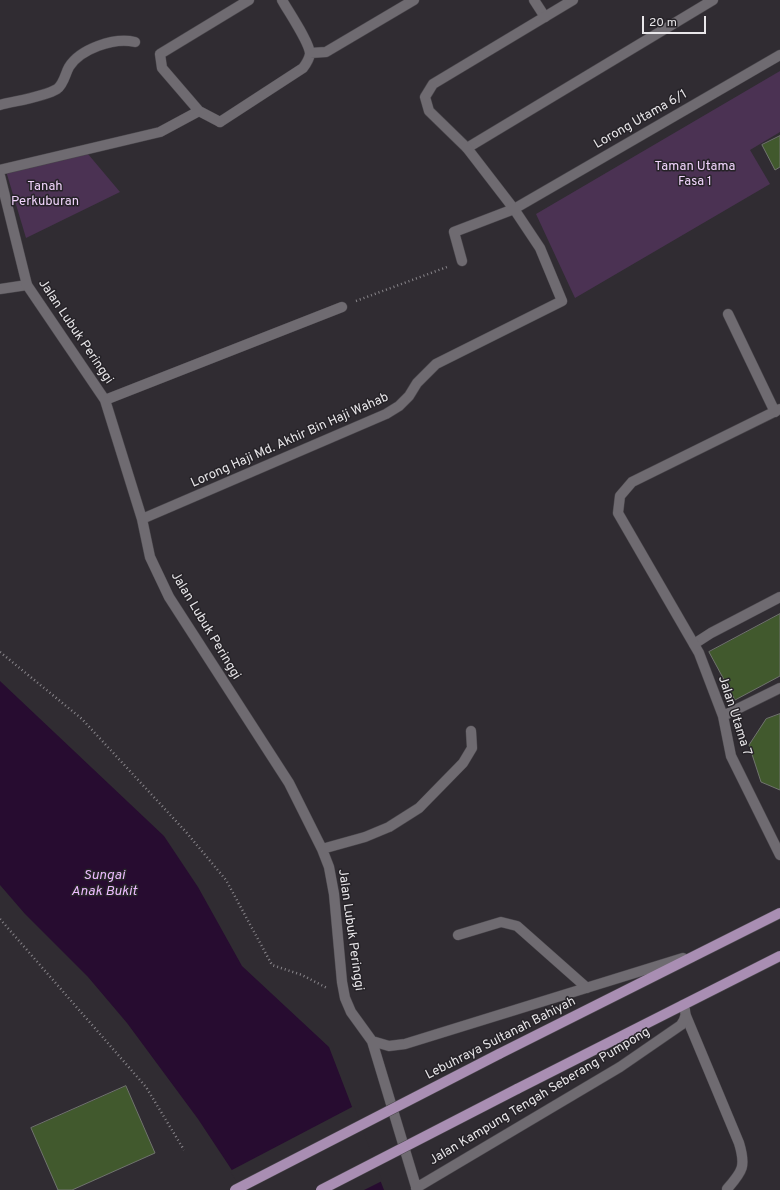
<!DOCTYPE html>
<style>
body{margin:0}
#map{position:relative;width:780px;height:1190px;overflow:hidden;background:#302c32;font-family:Overpass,sans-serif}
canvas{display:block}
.scale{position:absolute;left:642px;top:16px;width:64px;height:18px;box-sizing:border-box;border:2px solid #e8e6e9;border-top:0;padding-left:5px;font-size:12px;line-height:14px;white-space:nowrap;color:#e8e6e9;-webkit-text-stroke:3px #262328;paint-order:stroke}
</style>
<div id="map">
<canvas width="780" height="1190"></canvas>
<div class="scale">20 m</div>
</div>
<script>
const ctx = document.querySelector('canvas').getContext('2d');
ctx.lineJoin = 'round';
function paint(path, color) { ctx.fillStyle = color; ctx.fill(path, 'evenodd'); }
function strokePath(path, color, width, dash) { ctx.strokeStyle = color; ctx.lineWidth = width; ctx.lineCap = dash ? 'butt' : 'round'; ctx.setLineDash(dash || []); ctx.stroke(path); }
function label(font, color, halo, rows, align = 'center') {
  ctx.font = font + ' Overpass,sans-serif'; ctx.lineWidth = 3; ctx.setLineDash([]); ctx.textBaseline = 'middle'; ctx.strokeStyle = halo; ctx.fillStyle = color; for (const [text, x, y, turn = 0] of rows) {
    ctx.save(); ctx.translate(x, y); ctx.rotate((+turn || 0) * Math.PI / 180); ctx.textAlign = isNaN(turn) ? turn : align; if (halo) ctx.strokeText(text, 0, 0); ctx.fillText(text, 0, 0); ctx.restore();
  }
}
paint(new Path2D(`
 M780,71V132L750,150L770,184L575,298L536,214Z
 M88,154L120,192L26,238L6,171Z`), '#4b3253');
paint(new Path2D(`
 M0,681L164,836L198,887L242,966L329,1047L384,1190H245L198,1119L127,1023L88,977L25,914L0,885Z`), '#270c30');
paint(new Path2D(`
 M354,1106L382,1181L364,1190H242L230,1171Z`), '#302c32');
const building = new Path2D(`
 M780,136V167L775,170L762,145Z
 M780,614V676L735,700L709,652Z
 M780,714V790L761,782L749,745L766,719Z
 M126,1086L155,1153L72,1190H58L31,1128Z`);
paint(building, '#41592d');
strokePath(building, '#70746e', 1);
const service = new Path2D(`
 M534,0L545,17
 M310,53L326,52L414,0
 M0,105C15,101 44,97 57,89C64,84 65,74 69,67C80,49 114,37 135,42
 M220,122L303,68C306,64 309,60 310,54C310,43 288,11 282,0
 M467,148L713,0
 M0,289L27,285
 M694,644L711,633L780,597
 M686,1016L739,1143C746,1166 743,1171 727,1189`);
const minor = new Path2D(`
 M220,122L199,111L162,68L160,54L249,0
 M0,170L160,132L199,111
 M0,176L27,285L105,400L142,519L150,557L169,597L289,783L322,849L329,867L334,894L342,982L345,998L351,1012L372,1041L417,1190
 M462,261L454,232L514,209L780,55
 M728,314L775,412
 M105,400L342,307
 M780,409L632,482L620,496L618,513L699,653L723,716L731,756L780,855
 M142,519L386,414L399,406L409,396L417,383L436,364L562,301L540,248L514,209L467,148L429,111L425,97L433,84L573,0
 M723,716L780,688
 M322,849L365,837L389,827L419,808L463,763L472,748L471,731
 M458,935L501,922L517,926L587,988
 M372,1041L389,1046L405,1044L683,958
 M416,1188L620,1067L681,1025C686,1018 687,1013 683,1005`);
const primary = new Path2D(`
 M499,1054L780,913
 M517,1089L780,956`);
strokePath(service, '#4a474c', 11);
strokePath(minor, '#4a474c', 11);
strokePath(primary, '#4a474c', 11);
strokePath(new Path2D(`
 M356,301L447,267
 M0,652L82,719L186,832L226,880L272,965L302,975L327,988
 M0,919L146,1087L184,1150`), '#89868b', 2.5, [1, 3]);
strokePath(service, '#6f6b71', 10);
strokePath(minor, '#6f6b71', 10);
strokePath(primary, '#a98eb3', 10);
const primaryBridge = new Path2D(`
 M235,1190L499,1054
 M321,1190L517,1089`);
strokePath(primaryBridge, '#4a474c', 11, []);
strokePath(primaryBridge, '#a98eb3', 10);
label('13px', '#e8e6e9', '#262328', [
 ["Lorong Utama 6/1",641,120,-30],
 ["Jalan Lubuk Peringgi",75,332,56],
 ["Lorong Haji Md. Akhir Bin Haji Wahab",290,441,-24],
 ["Jalan Lubuk Peringgi",205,626,59],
 ["Jalan Utama 7",734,716,72],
 ["Jalan Lubuk Peringgi",350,930,82],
 ["Lebuhraya Sultanah Bahiyah",501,1039,-27],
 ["Jalan Kampung Tengah Seberang Pumpong",540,1097,-31]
]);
label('13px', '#f1d4fc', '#262328', [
 ["Taman Utama",695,167],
 ["Fasa 1",695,182],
 ["Tanah",45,187],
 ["Perkuburan",45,202]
]);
label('italic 14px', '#ebbbfd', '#262328', [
 ["Sungai",104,876],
 ["Anak Bukit",104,892]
]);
</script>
